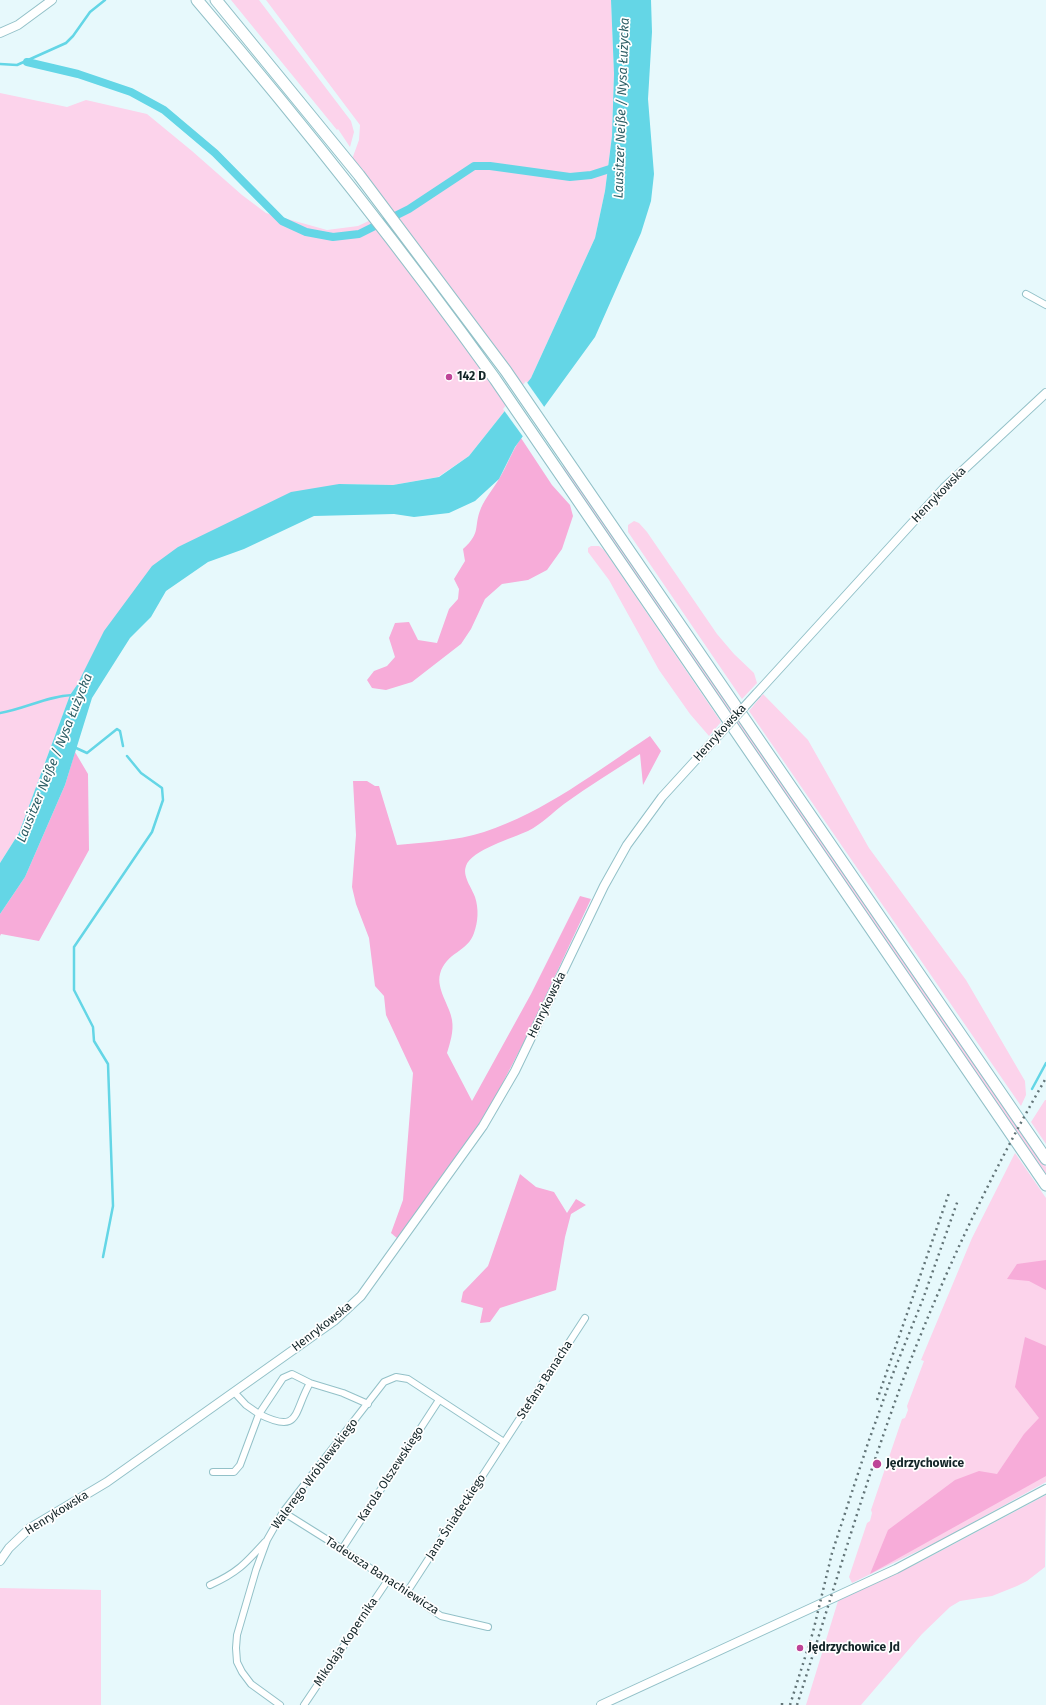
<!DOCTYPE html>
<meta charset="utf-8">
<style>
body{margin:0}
canvas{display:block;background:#e7f9fc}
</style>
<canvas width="1046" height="1705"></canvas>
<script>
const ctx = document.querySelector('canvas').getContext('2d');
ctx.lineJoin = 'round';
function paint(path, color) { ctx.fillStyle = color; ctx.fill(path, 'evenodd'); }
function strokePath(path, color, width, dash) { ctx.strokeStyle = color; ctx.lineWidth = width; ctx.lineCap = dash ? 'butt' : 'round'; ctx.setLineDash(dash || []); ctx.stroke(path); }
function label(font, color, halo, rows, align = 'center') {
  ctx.font = font + ' "Fira Sans",sans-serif'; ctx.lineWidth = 3.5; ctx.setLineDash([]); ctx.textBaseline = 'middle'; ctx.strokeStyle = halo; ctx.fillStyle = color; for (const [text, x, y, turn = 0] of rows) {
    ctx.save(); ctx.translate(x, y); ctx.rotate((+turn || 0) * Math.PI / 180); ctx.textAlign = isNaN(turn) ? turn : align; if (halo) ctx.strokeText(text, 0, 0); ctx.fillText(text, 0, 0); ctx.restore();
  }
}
paint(new Path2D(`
 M231,0H259L351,121L354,132L350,147L338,129L337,130Z
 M266,0H611L614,74L612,136L605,191L595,238L531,378L521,391L351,162L359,140L360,125Z
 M0,93L67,107L86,100L147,114L192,151L242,195L266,213L327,230L358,226L375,218L511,403L469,456L438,477L393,485L339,484L178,547L70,695L19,833L0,863Z
 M565,464L1046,1167V1175L581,495L563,467Z
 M634,521L639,523L647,532L717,634L734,654L754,673L757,683L742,699L628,532V525Z
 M591,546H599L604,550L721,722L709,736L690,714L659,670L609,580L588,552V548Z
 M763,694L808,740L869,848L966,980L1025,1081L1026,1095L1021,1106L749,711Z
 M1045,1100H1046V1144L1031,1122Z
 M1015,1153L1046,1198V1482L945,1538L852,1583L849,1577L867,1523L870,1521L872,1513L871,1510L902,1419L905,1418L908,1410L907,1406L924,1361L921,1360L972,1238Z
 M1046,1495L1045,1567L1027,1581L1017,1586L992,1596L960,1601L950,1607L922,1634L861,1705H806L838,1601L922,1561Z
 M0,1588L101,1590V1705H0Z`), '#fcd3eb');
paint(new Path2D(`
 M521,438L552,485L570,505L573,516L562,549L547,570L528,580L502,584L485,599L471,629L461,644L412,682L386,690L372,688L367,680L374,671L387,666L395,657L389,638L395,623L409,622L418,640L437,643L449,609L458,599L459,589L454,579L465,561L463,549C482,532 473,527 481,508C486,497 493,489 499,479C507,466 512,451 521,438Z
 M650,736L661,751L643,785L640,754C615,770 589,786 564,804C552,813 542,824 528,831C513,838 471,850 466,866C462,876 472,888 475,897C479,909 478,922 474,933C468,952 446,952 440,974C436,989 450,1006 452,1020C454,1031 450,1043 447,1053L472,1101L531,994L580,896L591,899L527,1036L498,1092L480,1125L398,1239L391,1233L403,1200L413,1073L386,1015L384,996L375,986L369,938L356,904L352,887L356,835L353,781H367L375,786H379L397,845C426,842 456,841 484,832C545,812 597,771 650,736Z
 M75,752L88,774L89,850L39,941L1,934L0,936V914L25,877L65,785Z
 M520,1174L536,1187L554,1192L567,1213L576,1199L586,1205L571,1214L565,1237L556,1290L500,1308L490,1322L480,1323L483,1308L461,1302L463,1292L488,1266Z
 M1046,1260V1290L1029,1281L1007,1279L1017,1264Z
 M1025,1337L1046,1346V1476L870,1574L888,1530L955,1480L979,1471L997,1474L1024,1434L1039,1418L1015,1387Z`), '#f7acd9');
paint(new Path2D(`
 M611,0H651L652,32L648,99L654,174L651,201L641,233L595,337L515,447L499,479L475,501L449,513L414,517L394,514L314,516L244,549L208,562L166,591L151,617L130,638L92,698L65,785L25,877L0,914V863L19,833L70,695L77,685L104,631L152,566L178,547L291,492L339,484L393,485L439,477L469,456L531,378L595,238L605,191L612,136L614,74Z`), '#64d6e6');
paint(new Path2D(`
 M526,381L545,408L524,438L503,409Z`), '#e7f9fc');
strokePath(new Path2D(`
 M0,64L17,65L66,43L73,36L90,12L105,0
 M0,713C25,709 47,696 73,695
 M76,748L87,753L117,729L120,731L123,746
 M1032,1089L1046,1063
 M103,1257L113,1206L108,1064L94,1041L93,1027L74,990V947L152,832L163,800L162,788L141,773L127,756`), '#64d6e6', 2.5);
strokePath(new Path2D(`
 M27,62L78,74L131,92L164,110L215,153L282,221L306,232L333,237L359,234L409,209L474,166H490L570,177L591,175L619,166`), '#64d6e6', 8);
const street = new Path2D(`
 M1026,294L1046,305
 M234,1392L246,1405L259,1414L283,1378L292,1374L310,1383L343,1393L368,1404
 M213,1472H234L240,1465L259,1414C301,1435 293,1412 310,1383
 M283,1512L342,1549L441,1616L488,1627
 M342,1549L439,1400
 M210,1585C237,1573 245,1564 265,1542
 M407,1592L585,1318
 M280,1705L251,1684L242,1672L237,1662L236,1648L237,1635L256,1570L267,1540L283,1512L384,1382L396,1377L408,1379L504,1442
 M304,1705L388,1580`);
const secondary = new Path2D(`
 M0,33L18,25L52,0
 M757,693L944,488L1046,393
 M0,1561L9,1548L30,1528L107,1482L334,1321L361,1296L483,1126L515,1071L604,886L627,845L662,797L714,740
 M601,1705L896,1569L1046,1489`);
const highway = new Path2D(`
 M197,0C301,122 401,248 495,379L1046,1185
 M216,0L359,175L506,371L1046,1159`);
strokePath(street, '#93c1c8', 8);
strokePath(secondary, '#93c1c8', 10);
strokePath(highway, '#93c1c8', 13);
strokePath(street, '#fff', 6);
strokePath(secondary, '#fff', 8);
strokePath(highway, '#fff', 11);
strokePath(new Path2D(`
 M877,1400L949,1193
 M782,1705V1703
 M790,1705L813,1632L832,1553L868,1443L892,1376L923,1299L958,1200
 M797,1705C831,1599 862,1492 900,1388C940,1281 989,1177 1046,1078`), '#627477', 2.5, [2, 4]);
const secondaryBridge = new Path2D(`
 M714,740L757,693`);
strokePath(secondaryBridge, '#93c1c8', 10, []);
strokePath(secondaryBridge, '#fff', 8);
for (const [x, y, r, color] of [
 [449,377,4,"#be4497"],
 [877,1464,5,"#be4497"],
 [800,1648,4,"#be4497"]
]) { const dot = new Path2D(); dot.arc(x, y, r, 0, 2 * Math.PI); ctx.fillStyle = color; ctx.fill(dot); strokePath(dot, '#fff', 1.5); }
label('bold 12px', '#132528', '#fff', [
 ["142 D",457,377],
 ["Jędrzychowice",886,1464],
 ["Jędrzychowice Jd",808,1648]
], 'left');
label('12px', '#132528', '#fff', [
 ["Henrykowska",939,495,-46],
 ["Henrykowska",720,733,-48],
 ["Henrykowska",547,1005,-64],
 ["Henrykowska",322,1327,-38],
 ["Stefana Banacha",545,1380,-57],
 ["Walerego Wróblewskiego",315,1474,-53],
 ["Karola Olszewskiego",391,1474,-57],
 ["Henrykowska",57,1513,-32],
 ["Jana Śniadeckiego",456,1517,-57],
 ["Tadeusza Banachiewicza",382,1576,33],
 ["Mikołaja Kopernika",346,1642,-56]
]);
label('italic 13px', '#2d5e65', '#fff', [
 ["Lausitzer Neiße / Nysa Łużycka",622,108,-88],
 ["Lausitzer Neiße / Nysa Łużycka",55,758,-68]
]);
</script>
